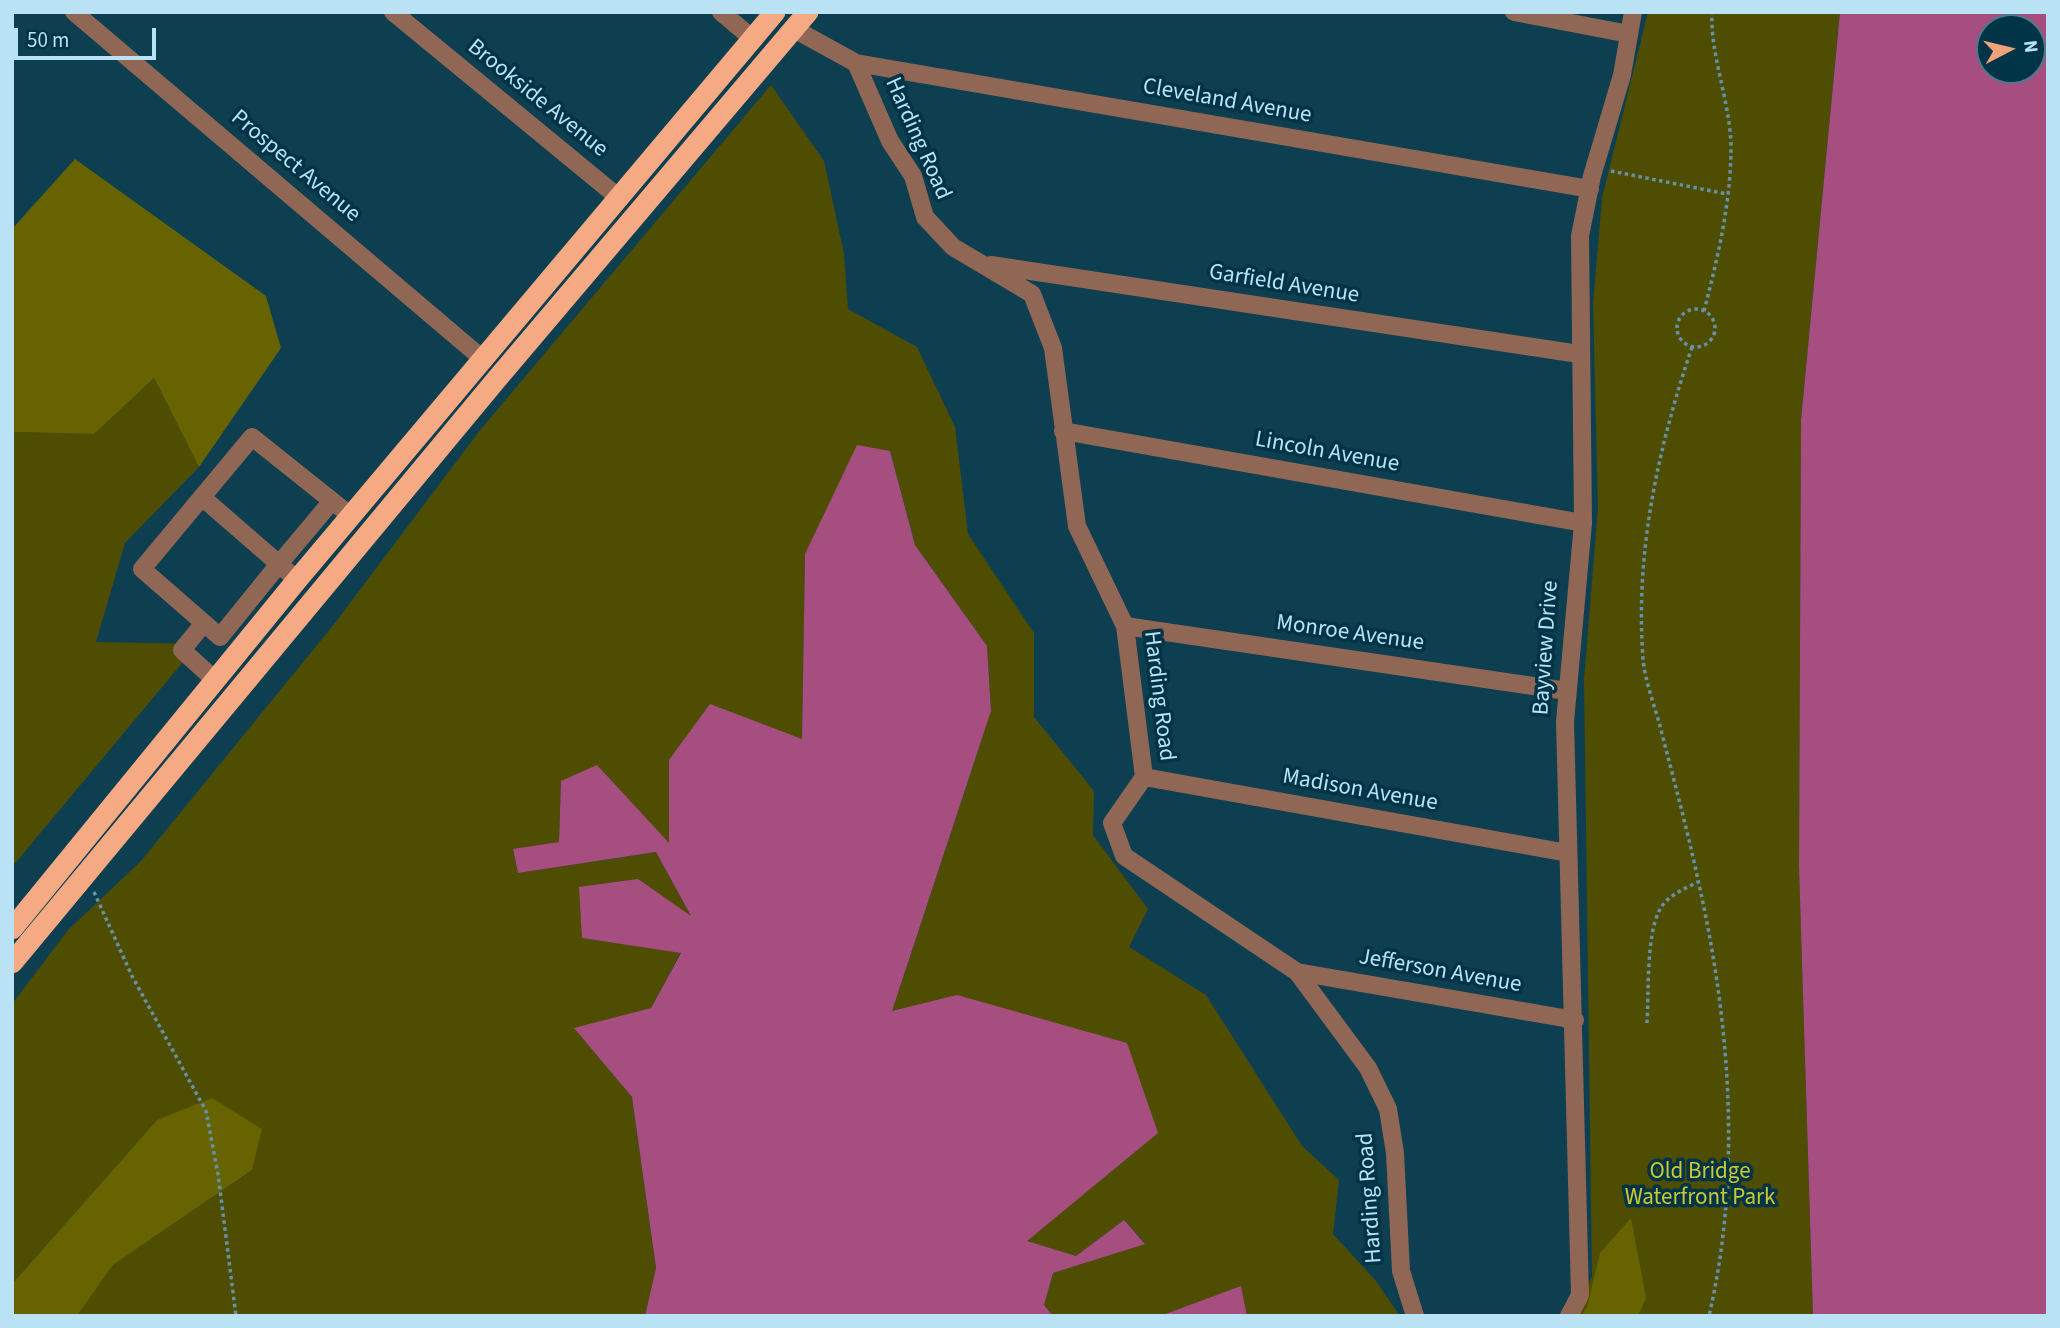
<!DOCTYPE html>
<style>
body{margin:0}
#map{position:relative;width:2060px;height:1328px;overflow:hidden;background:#0d3f51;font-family:"Source Sans 3",sans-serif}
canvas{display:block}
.frame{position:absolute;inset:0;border:14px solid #b9e2f5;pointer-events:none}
.north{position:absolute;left:1976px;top:14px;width:70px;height:70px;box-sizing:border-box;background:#003446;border:2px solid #4a7a8c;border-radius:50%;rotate:83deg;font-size:19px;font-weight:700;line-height:28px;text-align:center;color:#b9e2f5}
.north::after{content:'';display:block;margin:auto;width:24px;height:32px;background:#f0a27a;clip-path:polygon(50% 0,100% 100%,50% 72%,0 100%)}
.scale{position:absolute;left:14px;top:28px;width:142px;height:32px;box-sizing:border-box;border:4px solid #b9e2f5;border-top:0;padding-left:9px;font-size:21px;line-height:24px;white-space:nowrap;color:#b9e2f5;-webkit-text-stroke:5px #003446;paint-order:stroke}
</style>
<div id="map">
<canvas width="2060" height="1328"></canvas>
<div class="frame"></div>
<div class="north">N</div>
<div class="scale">50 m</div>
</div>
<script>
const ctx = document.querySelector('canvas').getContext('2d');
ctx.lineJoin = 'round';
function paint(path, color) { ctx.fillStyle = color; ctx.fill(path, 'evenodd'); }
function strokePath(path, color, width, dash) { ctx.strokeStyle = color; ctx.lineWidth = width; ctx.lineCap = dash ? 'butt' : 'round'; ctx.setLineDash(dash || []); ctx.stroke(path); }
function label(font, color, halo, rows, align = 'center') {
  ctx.font = font + ' "Source Sans 3",sans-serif'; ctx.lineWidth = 7; ctx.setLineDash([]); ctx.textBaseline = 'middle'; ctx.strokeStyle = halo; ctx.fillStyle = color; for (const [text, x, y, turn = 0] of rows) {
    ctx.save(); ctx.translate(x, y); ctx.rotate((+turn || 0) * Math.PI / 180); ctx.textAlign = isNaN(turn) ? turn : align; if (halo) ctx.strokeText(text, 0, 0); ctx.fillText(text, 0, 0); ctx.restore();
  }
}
paint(new Path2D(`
 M1648,12H1840L1801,420L1799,867L1813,1316H1576L1592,1276L1584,680L1598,507L1593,304L1602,198Z
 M771,85L824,161L844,254L848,309L917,347L955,427L968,534L1034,633V717L1094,791L1093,835L1148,909L1129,947L1206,995L1302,1146L1339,1180L1333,1234L1376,1281L1400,1316H1247L1241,1287L1160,1316H1053L1044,1305L1053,1273L1145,1243L1124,1220L1076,1256L1026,1241L892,1011L991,711L987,646L915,545L890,451L805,554L802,740L669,760L670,844L561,781L559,842L513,850L518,873L656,852L692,918L582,938L681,952L651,1008L575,1029L632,1097L656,1269L645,1316H77L113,1265L252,1170L157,1120L12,1284V1004L68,930L141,861L335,623L481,429Z
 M154,378L199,467L125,543L96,642L198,644L12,867V432L93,434Z`), '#4f4d02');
paint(new Path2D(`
 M75,159L266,296L281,348L199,467L154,378L94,434L12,432V229Z
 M212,1098L262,1129L252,1170L113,1265L77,1316H12V1284L157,1120Z
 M1631,1218L1646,1298L1638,1316H1581L1587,1307L1600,1253Z`), '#676301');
paint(new Path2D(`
 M1840,12H2048V1316H1813L1799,867L1801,420ZM1990,28H2032V70H1990Z
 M857,445L890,451L915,545L987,646L991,711L892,1011L957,995L1127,1043L1158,1133L1027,1241L1076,1256L1124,1220L1145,1244L1053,1273L1044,1305L1053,1316H645L656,1268L632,1097L574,1028L651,1008L681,953L582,938L579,887L638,879L691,916L656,852L518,873L513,849L559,842L561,781L597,765L669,843V760L710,704L802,739L805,554Z
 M1241,1286L1247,1316H1160Z`), '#a74e80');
strokePath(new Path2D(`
 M1611,171L1727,194
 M1677 328a19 19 0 1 1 38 0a19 19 0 1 1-38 0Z
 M1704,311C1718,257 1731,202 1731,146C1730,101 1710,55 1712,12
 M1692,347C1658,448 1635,552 1643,659C1645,681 1654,704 1660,726C1673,777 1687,828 1698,880C1730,1021 1742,1174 1709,1316
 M94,892L132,976L206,1111L218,1174L236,1316
 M1647,1023C1649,992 1646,938 1659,911C1666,896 1684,889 1698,882`), '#6592a5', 3.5, [3.5, 3.5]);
strokePath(new Path2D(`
 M74,12L484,360
 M393,12L618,197
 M721,12L753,39
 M1514,12L1629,34
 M794,29L856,63L890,141L913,176L925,217L953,247L1032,294L1053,348L1077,526L1125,626L1144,777L1112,823L1124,856L1297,972L1368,1068L1388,1109L1395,1153L1401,1271L1415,1316
 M856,63L1590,189
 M991,265L1579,354
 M1063,431L1583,523
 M203,498L279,564L220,637L142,569L252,437L351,516
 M297,580L279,564L332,501
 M204,623L182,650L216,681
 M1125,626L1567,691
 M1144,777L1568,853
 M1297,972L1575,1020
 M1569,1316L1580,1295L1565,722L1583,523L1580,236L1592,176L1622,75L1633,12`), '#8f6754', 18);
strokePath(new Path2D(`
 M12,929L297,580L775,12
 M12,963L496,380L808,12`), '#f6aa83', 21);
label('23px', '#b9e2f5', '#003446', [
 ["Brookside Avenue",537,99,39],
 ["Cleveland Avenue",1227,102,10],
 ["Harding Road",917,139,66],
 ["Prospect Avenue",295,167,40],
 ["Garfield Avenue",1284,285,9],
 ["Lincoln Avenue",1327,453,10],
 ["Monroe Avenue",1350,634,8],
 ["Bayview Drive",1547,648,-86],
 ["Harding Road",1158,696,83],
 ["Madison Avenue",1360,791,10],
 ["Jefferson Avenue",1440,972,10],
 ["Harding Road",1371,1198,-94]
]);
label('23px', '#cdc731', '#003446', [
 ["Old Bridge",1700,1173],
 ["Waterfront Park",1700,1199]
]);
</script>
